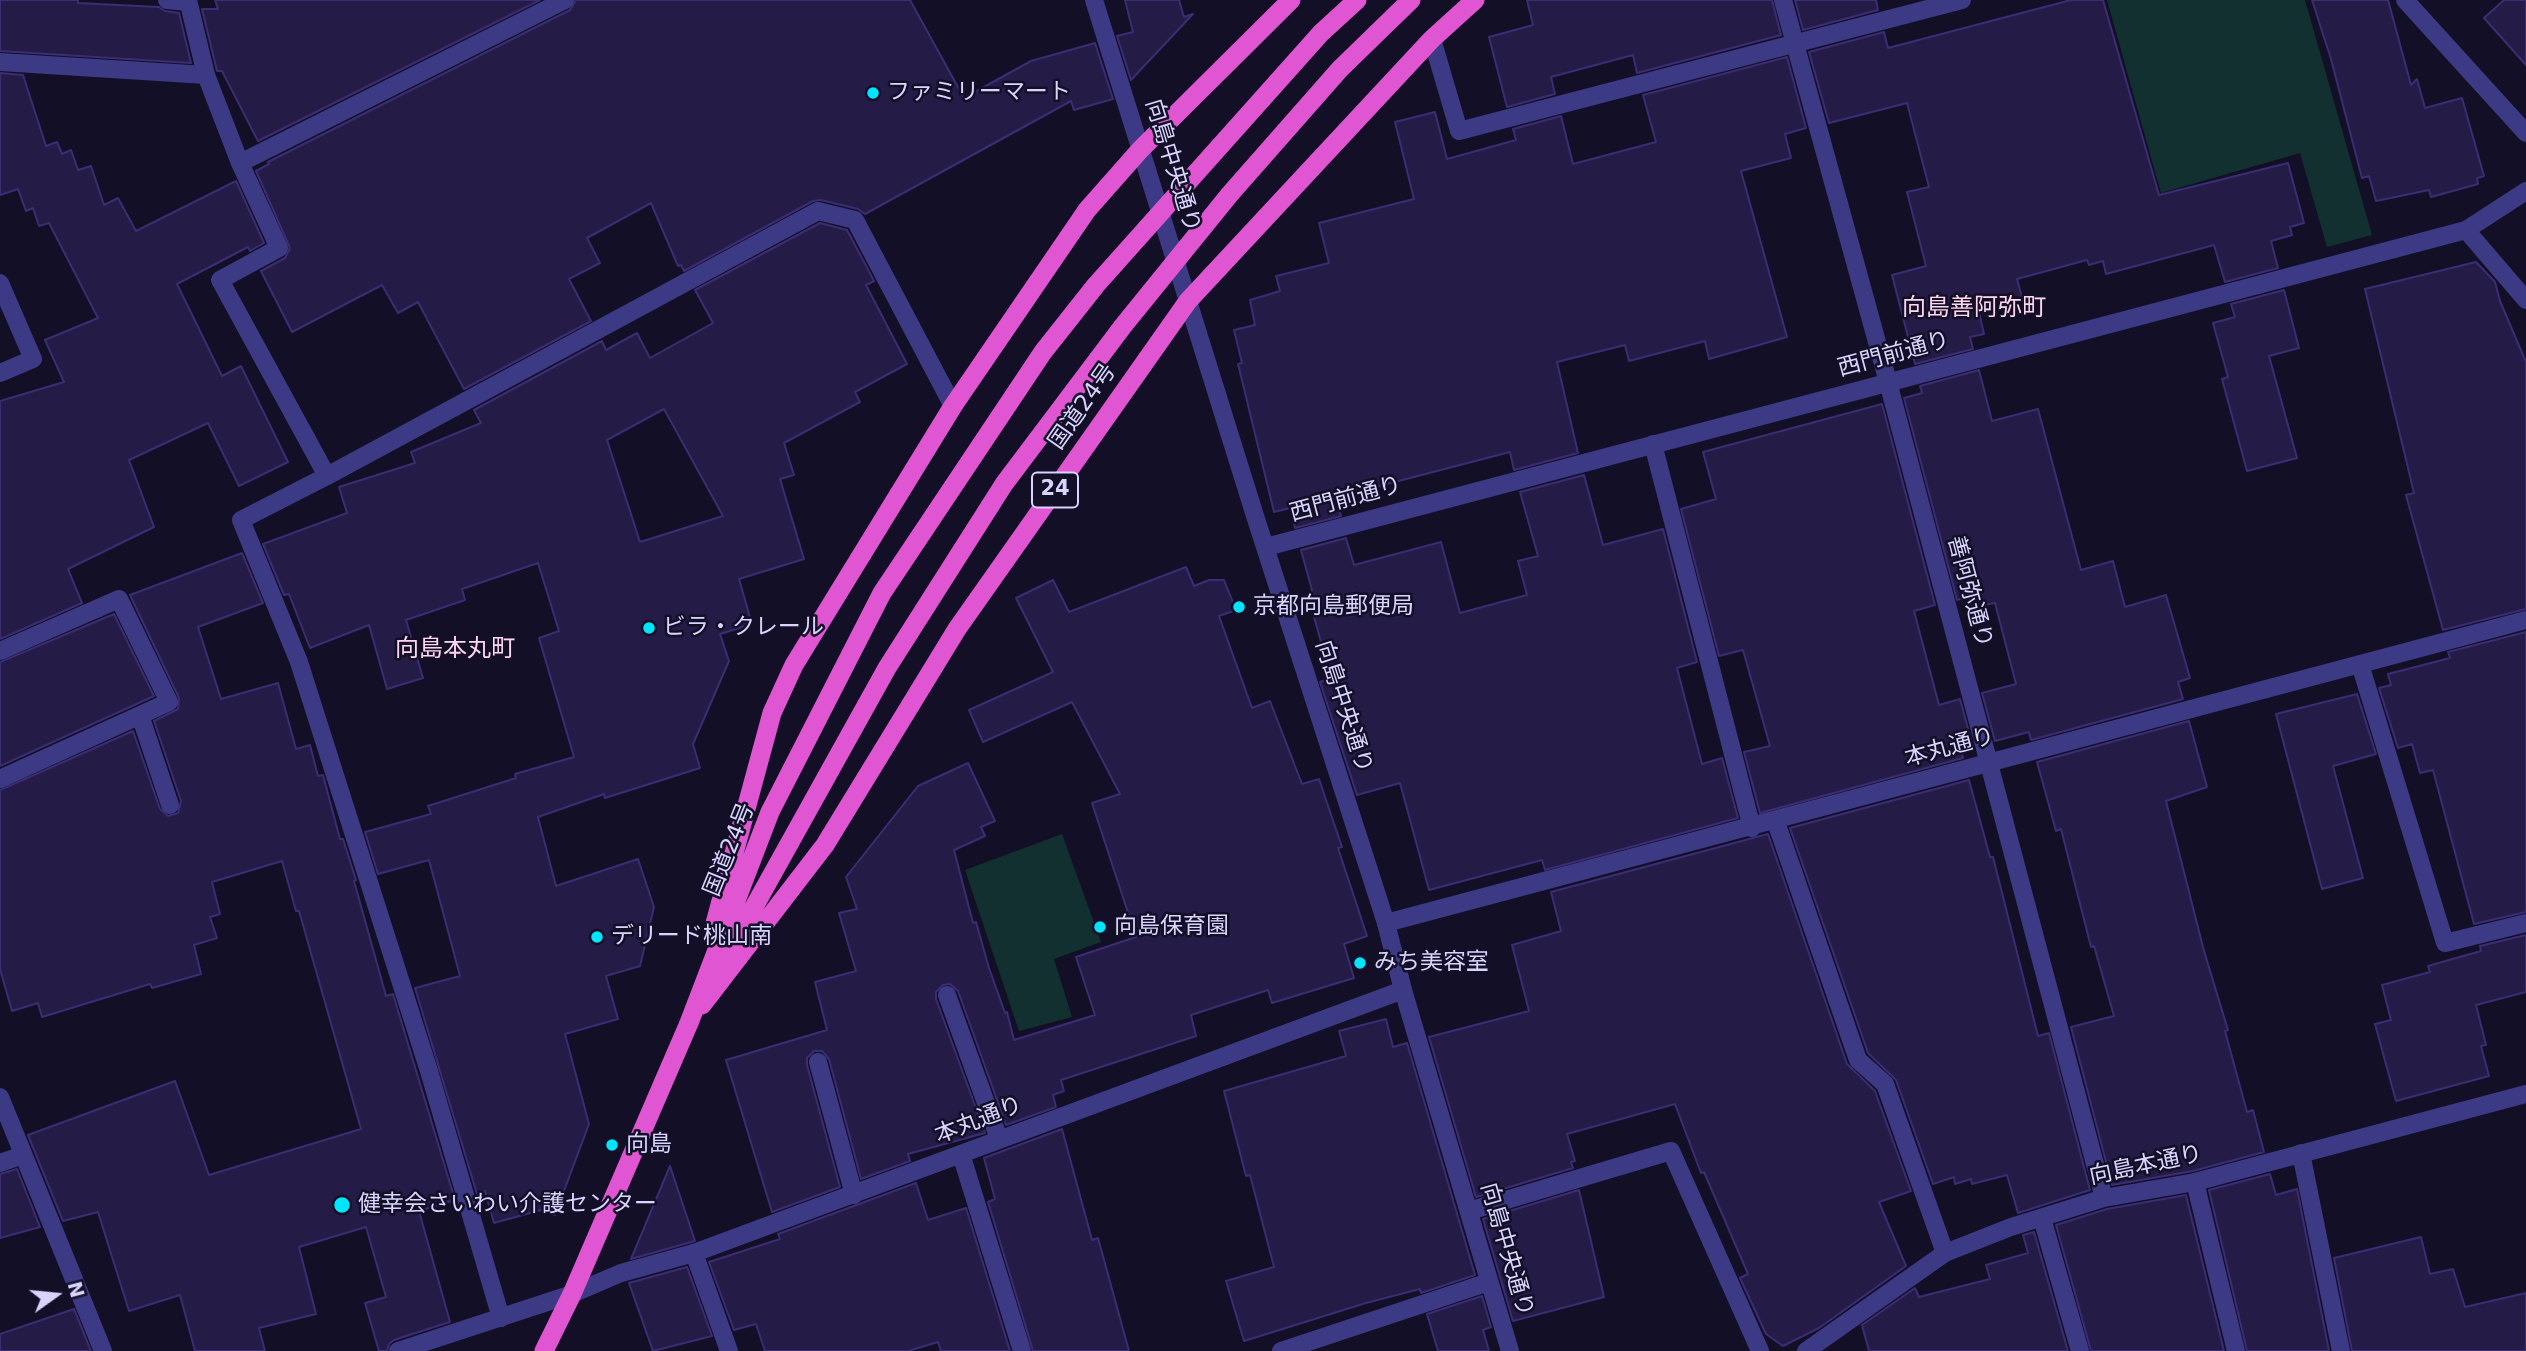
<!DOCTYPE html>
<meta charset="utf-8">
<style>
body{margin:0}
#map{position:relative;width:2526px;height:1351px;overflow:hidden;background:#130f26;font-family:"DejaVu Sans",sans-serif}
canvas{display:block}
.north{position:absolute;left:21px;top:1260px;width:70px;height:70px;-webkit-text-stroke:5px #130f26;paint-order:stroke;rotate:75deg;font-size:19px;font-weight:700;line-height:28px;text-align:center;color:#d9d4ff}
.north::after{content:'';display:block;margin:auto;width:24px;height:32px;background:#d9d4ff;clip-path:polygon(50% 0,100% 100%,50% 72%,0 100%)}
</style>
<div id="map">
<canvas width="2526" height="1351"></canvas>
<div class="north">N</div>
</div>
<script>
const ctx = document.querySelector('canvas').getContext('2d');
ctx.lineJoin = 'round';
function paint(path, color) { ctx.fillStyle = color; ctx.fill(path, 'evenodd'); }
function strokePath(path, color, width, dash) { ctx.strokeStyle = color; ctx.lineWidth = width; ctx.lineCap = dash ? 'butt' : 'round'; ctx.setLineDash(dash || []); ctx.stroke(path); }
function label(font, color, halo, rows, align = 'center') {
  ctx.font = font + ' "DejaVu Sans","Noto Sans JP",sans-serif'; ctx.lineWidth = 5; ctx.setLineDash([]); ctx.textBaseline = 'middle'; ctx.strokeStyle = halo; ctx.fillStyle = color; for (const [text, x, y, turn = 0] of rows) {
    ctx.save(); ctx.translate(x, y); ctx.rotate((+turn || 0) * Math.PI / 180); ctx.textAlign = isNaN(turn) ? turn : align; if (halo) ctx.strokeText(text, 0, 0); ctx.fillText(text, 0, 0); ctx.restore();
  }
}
paint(new Path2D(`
 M2107,0H2305L2372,235L2327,247L2300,153L2161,193Z
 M1062,834L1101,942L1054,959L1072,1017L1019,1031L965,870Z`), '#12302f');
const building = new Path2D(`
 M0,0H78V3L159,7L165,11L179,13L191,63L0,51Z
 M215,0H540L258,141L222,71H217L202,9H218Z
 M576,0H910L964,98L1031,61L1095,43L1113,99L1074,110L1071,101L865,214L858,209L821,200L813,201L684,271L681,265L678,266L651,203L587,238L600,263L569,279L591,321L464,389L418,302L398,313L382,285L292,332L261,271L285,258L290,248L256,171L269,164L268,162L570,10Z
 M1125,0H1179L1184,17L1193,14L1131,80L1117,36L1133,32Z
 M1527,0H1772L1781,35L1637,73L1633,55L1551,77L1555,94L1507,107L1489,37L1533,25Z
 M1795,0H1876L1878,10L1803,30Z
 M2071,0H2103L2159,195L2288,163L2304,223L2290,227L2292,235L2271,241L2278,268L2225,282L2214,245L2106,274L2103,261L2089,265L2087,260L2017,279L2023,301L1979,312L1984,334L1970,337L1973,349L1915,364L1892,275L1926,266L1907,192L1929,187L1907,103L1829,123L1809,52L1884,32L1888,48Z
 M2312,0H2388L2411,85L2417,79L2425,108L2462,98L2484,176L2477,178L2478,184L2431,197L2429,190L2376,201L2369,176L2362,178L2331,59Z
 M2504,0H2526V65L2484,18Z
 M1787,57L1806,128L1785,134L1791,158L1741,171L1787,337L1709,359L1705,341L1629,361L1625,345L1557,362L1578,453L1514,470L1510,452L1387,484L1336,497L1341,516L1295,528L1290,508L1274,512L1238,364L1242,363L1234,330L1255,325L1250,300L1280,291L1276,276L1329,263L1319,223L1414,199L1395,122L1435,112L1447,159L1516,140L1513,129L1561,116L1573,164L1656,142L1643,95Z
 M0,73L23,75L46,146L57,142L62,154L71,150L78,170L91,166L104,205L118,198L136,231L236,181L264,243L250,251L248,247L177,284L222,376L241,366L288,462L239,486L208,423L129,460L154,527L68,569L82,603L0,639V401L64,382L45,340L98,318L49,223L39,226L33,208L26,211L18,189L0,195Z
 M820,223L847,230L874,281L866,285L907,364L855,392L860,402L784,443L794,475L780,479L804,559L739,579L752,624L720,634L729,661L693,744L700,768L605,798L604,794L538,817L556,886L638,859L654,907L640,966L606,976L618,1019L565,1034L589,1124L555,1215L541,1210L494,1223L485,1191L477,1194L415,988L460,976L429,860L378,874L365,832L431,814L428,806L516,778L515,774L574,757L539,638L559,631L538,563L462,589L465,600L406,620L423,678L387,689L369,625L310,648L289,594L284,595L263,544L347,513L339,487L415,463L411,452L481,423L474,410L602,341L606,350L637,333L650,358L713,323L695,290ZM664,409L723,516L640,542L607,440Z
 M2476,262L2495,282L2500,301L2526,362V609L2443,630L2406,495L2414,493L2365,289Z
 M2284,290L2299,348L2269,356L2297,458L2247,471L2222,379L2228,377L2213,323L2235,317L2231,304Z
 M1979,370L1992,421L2038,409L2081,570L2113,561L2125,607L2166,595L2190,678L2178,682L2183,699L2031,740L2029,732L1995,741L1982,693L2016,684L1995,603L1984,605L1981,593L1957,600L1904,398L1922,393L1920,386Z
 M1882,404L1935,605L1914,611L1939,705L1960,699L1973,747L1961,750L1963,758L1760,813L1744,752L1770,746L1743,650L1719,656L1681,509L1716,499L1703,452Z
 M1584,475L1603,545L1663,529L1697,662L1677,668L1702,764L1722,758L1738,818L1545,870L1542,860L1429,890L1400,783L1357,795L1320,682L1331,678L1313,613L1318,612L1301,550L1346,538L1354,565L1441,542L1460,613L1527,595L1518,561L1538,556L1520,492Z
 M242,553L263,603L198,627L221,699L278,683L296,749L310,745L318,776L323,775L324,779L340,839H343L356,880L354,881L386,996L393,994L455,1200L419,1211L450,1322L394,1340L389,1344L387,1351H379L365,1303L386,1297L366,1227L299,1247L316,1314L259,1328L265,1351H195L180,1295L129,1311L98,1212L63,1221L28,1135L175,1081L209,1175L361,1129L299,911H296L282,861L212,882L220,914L210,917L217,938L194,945L201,974L152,988L150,984L42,1017L38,1003L12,1011L0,969V790L133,731L160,809L168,816L178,813L181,801L154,721L178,709L179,698L130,595Z
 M1186,567L1194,586L1209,580H1224L1236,610L1219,616L1252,708L1270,701L1302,784L1319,779L1342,847L1338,848L1367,936L1344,944L1354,978L1272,1003L1268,990L1191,1015L1196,1036L1061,1080L1064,1091L1053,1095L1056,1107L1006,1125L958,991L950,984L943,985L936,992V999L985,1133L908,1154L910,1161L861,1179L829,1059L822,1051H814L807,1058V1065L840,1187L772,1212L726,1060L827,1030L815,982L856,971L839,913L857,909L846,877L918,786L968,763L995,821L981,827L985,836L954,850L973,923L976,922L989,968L1005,1013L1007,1012L1014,1040L1095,1015L1076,957L1136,937L1092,803L1120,794L1072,702L983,742L969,710L1053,672L1016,598L1053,580L1069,612Z
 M114,614L154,696L0,766V662Z
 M2526,632V912L2474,924L2433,770L2420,773L2412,744L2398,748L2379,688L2391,685L2388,674L2450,658L2448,652Z
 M2357,694L2376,754L2333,766L2363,878L2322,889L2276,714Z
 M2189,721L2207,787L2166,801L2204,951L2228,1030L2225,1031L2247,1112L2253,1110L2264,1152L2193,1171L2112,1185L2071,1027L2114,1016L2094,946L2091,947L2061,829L2056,831L2037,762Z
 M1969,780L1990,857H1993L2038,1036L2049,1033L2090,1190L2018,1213L2007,1175L1972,1184L1971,1179L1955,1184L1954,1177L1933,1184L1896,1080L1868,1053L1790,828Z
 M1768,834L1847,1064L1875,1091L1911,1191L1879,1202L1906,1266L1819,1328L1783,1346L1766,1334L1740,1278L1748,1274L1704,1172L1701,1173L1675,1104L1567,1134L1575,1161L1571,1162L1573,1168L1476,1197L1429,1037L1529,1011L1512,945L1561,931L1551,892Z
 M2526,935V992L2476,1005L2486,1045L2481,1046L2489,1076L2396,1101L2375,1024L2391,1020L2382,985L2430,972L2428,966L2481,951L2480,946Z
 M1386,1019L1393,1047L1407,1043L1475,1275L1421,1293L1420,1289L1366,1303L1244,1341L1226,1281L1274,1267L1250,1175L1246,1176L1224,1091L1346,1056L1339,1031Z
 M1062,1129L1092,1240L1098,1238L1129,1351H1033L988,1202L995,1199L984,1158Z
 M670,1166L695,1241L631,1259Z
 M17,1169L40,1227L0,1238V1174Z
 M2270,1174L2276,1195L2297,1189L2329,1351H2247L2209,1190Z
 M916,1183L928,1220L966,1208L1010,1351H941L938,1342L908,1351H765L756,1324L734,1330L709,1262L780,1239L778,1234Z
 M1579,1190L1604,1297L1513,1321L1483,1219Z
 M2186,1195L2224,1351H2091L2056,1225L2107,1209Z
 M2034,1232L2068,1351H1869L1862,1325L1915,1288L1919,1297L1990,1279L1986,1265L2028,1253L2023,1235Z
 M2421,1237L2430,1274L2453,1269L2465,1307L2526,1293V1351H2352L2334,1258Z
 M687,1267L712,1336L653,1351L629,1283Z
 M1482,1296L1491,1327L1483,1330L1489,1351H1438L1427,1314Z
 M74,1309L91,1351H0V1334Z`);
paint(building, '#241b47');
strokePath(building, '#3b2d73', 2);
strokePath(new Path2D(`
 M167,0L188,2
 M0,62L206,75
 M2466,230L2526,300
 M1653,444L1752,828
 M327,476L241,520L299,662L429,1071L501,1318
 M0,651L119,599L169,702L0,779
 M2360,664L2445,943L2526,923
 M140,715L170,805
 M1776,822L1858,1060L1885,1084L1945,1253
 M1386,923C1767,824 2146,720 2526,620
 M947,995L999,1139
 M818,1062L854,1195
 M961,1154L1022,1351
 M0,1163L23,1155
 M2195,1182L2236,1351
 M1469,1211L1671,1151L1760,1351
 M2042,1218L2080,1351
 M694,1253L1403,990
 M398,1351L572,1294
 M1281,1351L1489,1282`), '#3d3a85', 18);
strokePath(new Path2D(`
 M188,0L206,75L240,163L279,248L220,280L327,476L818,211L855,220L953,406
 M1094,0L1256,519L1386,923L1403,990L1510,1351
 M1783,0L1888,382L2104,1198
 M2405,0L2526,133
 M1432,39L1459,131L1962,0
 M240,163L565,0
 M0,283L33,359L0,373
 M1266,547L2466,230L2526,191
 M0,1097L103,1351
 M2301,1153L2341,1351
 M572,1294L621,1273L694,1253L729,1351
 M1806,1351L1945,1253L2011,1227L2104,1198L2195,1182L2526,1094`), '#3d3a85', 18);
strokePath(new Path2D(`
 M714,927L772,713L794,665L953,406L1087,210L1140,150L1291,0
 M724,961L887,668L1004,484L1123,326L1230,194L1340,69L1411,0
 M702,1005L825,845L957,629L1188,301L1432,39L1475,0
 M544,1351L572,1294L689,1023L770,812L882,593L1043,352L1096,285L1321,33L1357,0`), '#e055d1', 19);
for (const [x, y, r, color] of [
 [873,93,7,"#00e5ff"],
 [1239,607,7,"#00e5ff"],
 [649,628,7,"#00e5ff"],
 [1100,927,7,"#00e5ff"],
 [597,937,7,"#00e5ff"],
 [1360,963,7,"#00e5ff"],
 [612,1145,7,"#00e5ff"],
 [342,1205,9,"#00e5ff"]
]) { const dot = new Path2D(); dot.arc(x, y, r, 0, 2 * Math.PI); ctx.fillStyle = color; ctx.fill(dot); strokePath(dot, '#130f26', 2.5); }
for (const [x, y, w] of [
 [1055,490,46]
]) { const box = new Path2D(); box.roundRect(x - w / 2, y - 17.5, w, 35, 5); ctx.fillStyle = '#130f26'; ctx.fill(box); strokePath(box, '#d9d4ff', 2); }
label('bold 21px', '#d9d4ff', null, [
 ["24",1055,490]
]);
label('23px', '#d9d4ff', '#130f26', [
 ["ファミリーマート",887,93],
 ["京都向島郵便局",1253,607],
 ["ビラ・クレール",663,628],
 ["向島保育園",1114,927],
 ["デリード桃山南",611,937],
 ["みち美容室",1374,963],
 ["向島",626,1145],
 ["健幸会さいわい介護センター",358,1205]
], 'left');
label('23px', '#d9d4ff', '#130f26', [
 ["向島中央通り",1172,166,73],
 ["西門前通り",1894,355,-15],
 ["国道24号",1083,407,-55],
 ["西門前通り",1346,500,-15],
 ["善阿弥通り",1969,592,75],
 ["向島中央通り",1343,707,72],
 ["本丸通り",1950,748,-15],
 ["国道24号",730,850,-68],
 ["本丸通り",979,1121,-21],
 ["向島本通り",2146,1166,-12],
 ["向島中央通り",1506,1250,74]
]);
label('24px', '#ffd6f0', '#130f26', [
 ["向島善阿弥町",1974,309],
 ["向島本丸町",455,650]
]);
</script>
